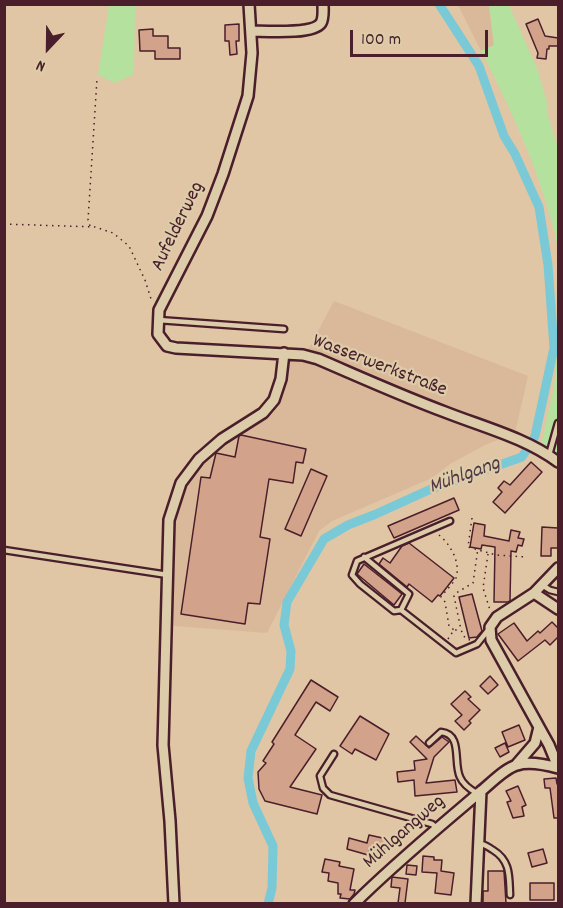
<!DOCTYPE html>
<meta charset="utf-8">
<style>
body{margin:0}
#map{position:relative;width:563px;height:908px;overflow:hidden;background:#e0c6a4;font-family:Dekko,sans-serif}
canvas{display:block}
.frame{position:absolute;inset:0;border:6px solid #4a1f2b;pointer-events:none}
.north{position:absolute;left:18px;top:18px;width:60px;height:60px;-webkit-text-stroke:4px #ddcca9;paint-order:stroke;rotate:202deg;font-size:16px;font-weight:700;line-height:24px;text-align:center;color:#4a1f2b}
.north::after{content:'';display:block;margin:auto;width:21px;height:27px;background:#4a1f2b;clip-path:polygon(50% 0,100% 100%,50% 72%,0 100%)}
.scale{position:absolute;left:350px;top:30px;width:138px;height:27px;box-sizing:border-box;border:3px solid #4a1f2b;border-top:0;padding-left:8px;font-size:18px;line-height:21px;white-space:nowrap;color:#4a1f2b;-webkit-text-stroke:4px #ddcca9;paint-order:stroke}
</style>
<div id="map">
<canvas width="563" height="908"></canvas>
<div class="frame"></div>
<div class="north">N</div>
<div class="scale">100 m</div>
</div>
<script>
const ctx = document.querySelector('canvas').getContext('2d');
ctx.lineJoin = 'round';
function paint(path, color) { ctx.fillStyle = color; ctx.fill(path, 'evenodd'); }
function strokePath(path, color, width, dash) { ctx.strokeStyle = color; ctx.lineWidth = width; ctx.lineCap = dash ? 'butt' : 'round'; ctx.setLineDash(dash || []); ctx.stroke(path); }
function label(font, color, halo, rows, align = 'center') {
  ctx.font = font + ' Dekko,sans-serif'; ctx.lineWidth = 4.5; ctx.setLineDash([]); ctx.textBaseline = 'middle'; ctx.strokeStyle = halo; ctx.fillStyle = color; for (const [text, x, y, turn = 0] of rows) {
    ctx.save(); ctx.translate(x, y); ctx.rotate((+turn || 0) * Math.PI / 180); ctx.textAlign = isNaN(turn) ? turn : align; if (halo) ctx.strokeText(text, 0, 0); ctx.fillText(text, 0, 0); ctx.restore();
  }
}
paint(new Path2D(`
 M458,5H489L494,46L481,51Z
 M334,301L528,376L515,433L485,445L450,464L432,478L332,521L319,531L267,633L162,625V522L178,478L209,440L260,408L275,383L279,349L307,352Z`), '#d9b99a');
paint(new Path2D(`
 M109,5H135L134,74L115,83L98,75Z
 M489,5H509L538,71L549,110H546L558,148V247C543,179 513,113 481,51L494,45Z
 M558,347V456L541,447L554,387Z`), '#b5e19f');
strokePath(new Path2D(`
 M268,904L272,888L273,846L253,803L248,778L251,751L290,669L291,651L284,625L287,602L324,539L348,525L376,514L431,489L522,457L535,436L554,348L548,265L539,207L515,154L504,136L479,66L439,4`), '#7ac9d6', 9);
const building = new Path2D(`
 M538,19L545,36L558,38V46H549V49H547L546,59L537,58L538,53L526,24Z
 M239,24V41H236L237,54L230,55L229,41H225V25Z
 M153,29V36H168V48H180V59H155V51H140L139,30Z
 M241,435L306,449L303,463L296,462L293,483L269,479L260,537L270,539L260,604L248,603L245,624L181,614L201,477L210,478L216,453L235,457L239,436Z
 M531,462L542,472L505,513L493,502L502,492L498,488L504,481L510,485Z
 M311,469L327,476L301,536L285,529Z
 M454,498L459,510L394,538L388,526Z
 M474,523L485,525L484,536L509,541L511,530L520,532L518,538L524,539L522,546L518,545L516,552L511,551L510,601L508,602H494L495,547L482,545L481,549L470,547Z
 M542,527L558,528V548H551V556H541Z
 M409,543L454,578L440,596L438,595L432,602L409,584L407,587L379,564L383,558L390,563L402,546Z
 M364,564L402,594L394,605L357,574Z
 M472,594L482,631L477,637L469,638L459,597Z
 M552,622L558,628V637L550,645L545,640L518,661L498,634L514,623L527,641L538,631L540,633Z
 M490,676L498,685L488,694L480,686Z
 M311,680L338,697L330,711L316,702L295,735L316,749L290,787L322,795L317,814L265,801L259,789L258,772L266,763L263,761L274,744L272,742Z
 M465,691L471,697L468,699L480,710L469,721L471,723L464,730L455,721L462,715L451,704Z
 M360,716L389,734L376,760L355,749L352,754L340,746Z
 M519,725L525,740L508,747L502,732Z
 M416,736L429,748L442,737L449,742L434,757L426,783L455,780L457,792L415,796L414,780L398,782L397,772L415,770L414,761L427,759L410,742Z
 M505,743L509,752L500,757L495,748Z
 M556,778L557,784L558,783V818H554L550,788H545L544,779Z
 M518,786L526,805L522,807L524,816L513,818L507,802L511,801L506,791Z
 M369,835L387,839L384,854L369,850L368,855L347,849L349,838L367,843Z
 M543,849L547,863L532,867L528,853Z
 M423,856L434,857V860H442L441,871L454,873L451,895L435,893L437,873L422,872Z
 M325,859L340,862L339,866L354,869L350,890H355L354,894L350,899L340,898L341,894H338V883L328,881L329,873L322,872Z
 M407,865L417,866L416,875L406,874Z
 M488,871H504L506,903H483V891H488Z
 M392,877L408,879L405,903H398L400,888L391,887Z
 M530,883H554V900H530Z`);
paint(building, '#d2a38a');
strokePath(building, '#4a1f2b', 1.5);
const service = new Path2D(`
 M158,320L284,329
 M549,455L558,423
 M450,521L357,561L352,575L360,584L394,611L401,610L456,653L477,644L489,629
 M4,550L168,575
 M364,557L409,594L401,610
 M542,585L550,590L558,592
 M429,743L441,732C463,734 453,763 460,777C463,785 471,790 478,794
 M334,754L320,776L323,788L330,795L432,824L437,828
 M480,844C485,844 488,847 493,850C511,861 509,877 510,895`);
const minor = new Path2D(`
 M249,4L252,53L248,96L223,174L207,216L159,310L158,334L167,346L176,348L303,355L318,359C360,377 402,396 445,412C483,427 526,438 558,462
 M251,31C264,31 313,35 321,23C324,18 323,10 323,4
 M534,593L558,609
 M539,727L549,745L558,767
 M516,765L535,743L539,727L491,640L490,627L497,617L534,593L558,568
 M174,904L170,821L163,745L169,520L181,483L199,459L222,439L263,413L274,400L281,379L284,353
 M354,904C394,864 437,829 480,792C489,785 505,768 517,765C529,761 547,765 558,768
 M476,904L481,791`);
strokePath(service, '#4a1f2b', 9);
strokePath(minor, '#4a1f2b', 14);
strokePath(new Path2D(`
 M4,224L95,227L113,233L129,246L145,280L152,302
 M90,226L88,220L97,79
 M472,518L468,547L496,555L526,557
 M439,535C450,544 461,562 456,578C453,584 445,591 441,597L445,602L449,626L454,630
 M488,554L483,588L490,610
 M448,639L454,630H460
 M470,640L465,638L461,630L454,596L456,593L473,583L478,548`), '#4a1f2b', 1.5, [1.5, 4.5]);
strokePath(service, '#ddcca9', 4.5);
strokePath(minor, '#ddcca9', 9);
label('20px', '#4a1f2b', '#ddcca9', [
 ["Aufelderweg",179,227,-64],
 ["Wasserwerkstraße",379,367,21],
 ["Mühlgangweg",405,833,-41]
]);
label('italic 21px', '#513845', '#ddcca9', [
 ["Mühlgang",465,477,-20]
]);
</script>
